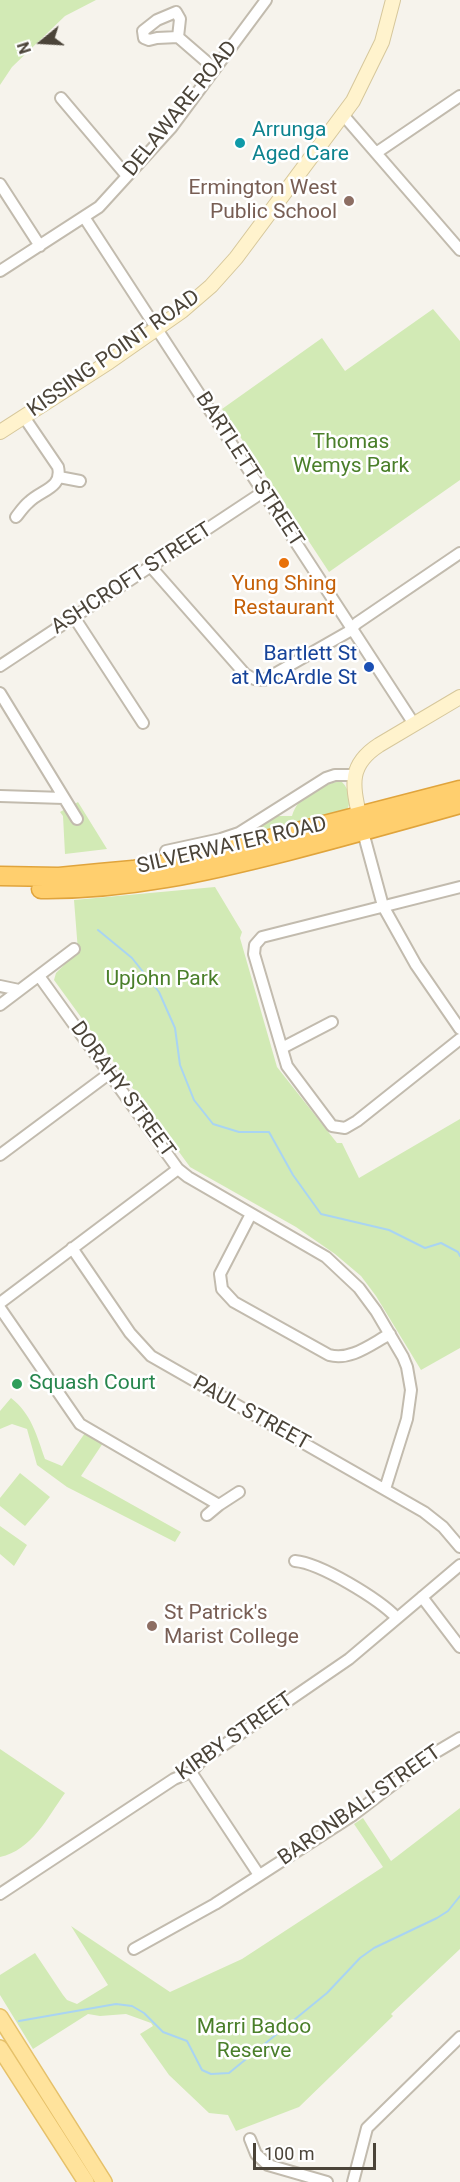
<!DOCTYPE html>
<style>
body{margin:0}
#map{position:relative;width:460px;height:2182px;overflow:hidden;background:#f6f3ec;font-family:Roboto,sans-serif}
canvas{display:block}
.north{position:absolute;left:12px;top:12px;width:60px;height:60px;-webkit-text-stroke:4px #fff;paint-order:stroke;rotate:252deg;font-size:16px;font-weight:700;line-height:24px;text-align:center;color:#4b4439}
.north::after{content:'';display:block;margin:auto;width:21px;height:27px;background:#4b4439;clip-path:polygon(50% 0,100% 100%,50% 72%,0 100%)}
.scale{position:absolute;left:253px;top:2143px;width:123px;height:27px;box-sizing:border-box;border:3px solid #4b4439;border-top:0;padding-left:8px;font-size:18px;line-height:21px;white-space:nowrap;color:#4b4439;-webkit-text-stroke:4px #fff;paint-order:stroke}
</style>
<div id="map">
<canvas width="460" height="2182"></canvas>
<div class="north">N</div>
<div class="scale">100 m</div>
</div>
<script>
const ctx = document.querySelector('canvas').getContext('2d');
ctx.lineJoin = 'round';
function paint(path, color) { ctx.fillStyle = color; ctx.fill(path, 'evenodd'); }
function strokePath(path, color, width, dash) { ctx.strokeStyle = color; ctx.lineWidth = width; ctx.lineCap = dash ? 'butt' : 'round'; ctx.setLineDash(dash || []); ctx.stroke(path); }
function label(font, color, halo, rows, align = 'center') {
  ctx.font = font + ' Roboto,sans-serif'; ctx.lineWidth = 5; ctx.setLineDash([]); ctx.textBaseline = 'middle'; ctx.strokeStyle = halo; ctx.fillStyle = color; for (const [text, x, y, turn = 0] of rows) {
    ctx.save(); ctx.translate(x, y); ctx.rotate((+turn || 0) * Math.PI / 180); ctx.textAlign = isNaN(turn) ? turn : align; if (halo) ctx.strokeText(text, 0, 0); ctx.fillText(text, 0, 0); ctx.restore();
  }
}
paint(new Path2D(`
 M0,0H96L65,16L12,67L0,85Z
 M433,309L460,341V480L329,572L222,409L322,338L345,371Z
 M341,781C349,788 353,802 346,811L251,835V831L273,816H292C298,795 320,785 341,781Z
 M78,802L107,849L65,854L63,816L60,812Z
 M215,887L242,932L240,938L277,1067L337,1143H342L359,1178L460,1119V1348L421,1370L376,1296L361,1276L335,1254L296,1227L190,1167L54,980L56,973L78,951L74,900Z
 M11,1398C31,1413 37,1436 45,1459L62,1466L85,1433L103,1443L81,1476L181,1532L175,1542L67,1487L37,1465L27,1429L12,1424L0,1429V1411Z
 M20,1473L50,1497L25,1526L0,1506V1498Z
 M0,1526L27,1545L14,1566L0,1554Z
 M0,1749L65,1793C47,1818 32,1850 0,1857Z
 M460,1808V1949L391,2014L393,2016L299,2107L236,2131L228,2115L209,2113L169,2075L140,2034L153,2026L151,2023L126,2014L100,2016L88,2014L33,2049L0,1995V1975L35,1953L63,1995L67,2000L77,2004L108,1985L71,1926L170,1992L242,1959L383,1867L354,1824L363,1818L391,1861Z`), '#d2eab5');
strokePath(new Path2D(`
 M98,930L132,958L159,992L175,1028L180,1065L194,1100L213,1124L239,1132H269L293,1175L321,1214L389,1230L425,1248L441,1243L458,1252L460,1256
 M19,2021L116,2004L132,2006L144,2013L163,2032L187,2041L202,2070L211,2074L229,2073L327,1993L360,1958L374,1948L437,1918L448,1911L460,1896`), '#a9d4f2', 2);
const street = new Path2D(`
 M178,37L157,38L149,40L144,38L143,31L157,20L176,12L180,19L178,37L215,69
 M61,98L127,176
 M344,116L460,250
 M376,153L460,96
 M0,184L40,246
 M84,217L414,724
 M0,271L99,207L171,128L266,0
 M59,477L80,481
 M16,517C20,512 24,506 29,502C41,490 63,488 58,467L24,417
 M151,567L245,674L254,679L264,680L348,632L357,623L460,553
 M74,617L143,723
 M0,666L263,492
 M0,693L77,819
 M0,796L64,798
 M363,832L383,906L416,965L460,1029
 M166,851L221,839L239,833L326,778L335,775H355
 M460,887L262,937L255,945L254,954L287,1066L332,1126L345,1128L357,1121L460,1039
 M39,976L178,1169L188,1177L326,1257L359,1288L376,1311L403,1357L407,1367L411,1390L407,1419L385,1489
 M0,986L19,990
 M0,1005L74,949
 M282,1048L332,1022
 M0,1155L110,1073
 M251,1214L220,1274L222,1289L234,1302L329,1355C351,1361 371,1344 390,1334
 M72,1248L130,1333L151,1356L424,1512L443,1527L460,1547
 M0,1303L178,1169
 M0,1308L80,1424L219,1505L207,1515
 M219,1505L239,1492
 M295,1561C320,1563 379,1599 397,1618
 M422,1597L460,1647
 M191,1772L259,1875
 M0,1894L174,1779L191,1772L202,1760L349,1659L460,1565
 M134,1949L215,1904L353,1815L433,1754L460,1738
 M250,2139L256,2154L268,2165L327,2182
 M353,2182L367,2128L460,2037`);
const secondary = new Path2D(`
 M0,432L109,362L182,311L211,286L236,258L353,101L382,42L393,0
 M361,824C354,789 345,767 379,745L460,697`);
const primary = new Path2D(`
 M0,2017L104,2182
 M0,2048L86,2182`);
const highway = new Path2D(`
 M0,876L59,877L100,873L133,870L189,860L460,790
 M41,889C126,890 206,872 288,851C346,836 403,820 460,804`);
strokePath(street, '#c2bbae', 14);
strokePath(secondary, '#d6c79b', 16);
strokePath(primary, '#e6c16a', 18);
strokePath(highway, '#e0a43c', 21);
strokePath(street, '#fff', 10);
strokePath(secondary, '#fff3cd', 14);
strokePath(primary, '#ffe39c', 15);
strokePath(highway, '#ffcf6e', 18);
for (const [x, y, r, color] of [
 [240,143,6,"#0f9aa8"],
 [349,201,6,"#8d6e63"],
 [284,563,6,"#e8710a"],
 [369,667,6,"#1a4fb4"],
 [17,1384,6,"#2e9e5b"],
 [152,1626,6,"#8d6e63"]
]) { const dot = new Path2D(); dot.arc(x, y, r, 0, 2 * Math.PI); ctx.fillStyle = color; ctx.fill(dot); strokePath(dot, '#fff', 2); }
label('21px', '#4b4439', '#fff', [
 ["DELAWARE ROAD",181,109,-51],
 ["KISSING POINT ROAD",114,354,-35],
 ["BARTLETT STREET",249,470,57],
 ["ASHCROFT STREET",132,579,-33],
 ["SILVERWATER ROAD",232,846,-13],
 ["DORAHY STREET",122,1090,54],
 ["PAUL STREET",251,1414,29],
 ["KIRBY STREET",235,1737,-35],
 ["BARONBALI STREET",360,1806,-35]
]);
label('21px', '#0d838f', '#fff', [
 ["Arrunga",252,131],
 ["Aged Care",252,155]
], 'left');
label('21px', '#785e54', '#fff', [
 ["Ermington West",337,189],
 ["Public School",337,213],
 ["St Patrick's",164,1614,"left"],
 ["Marist College",164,1638,"left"]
], 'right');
label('21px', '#4a7f2a', '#fff', [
 ["Thomas",351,443],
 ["Wemys Park",351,467],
 ["Upjohn Park",162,980],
 ["Marri Badoo",254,2028],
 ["Reserve",254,2052]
]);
label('21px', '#c56008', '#fff', [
 ["Yung Shing",284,585],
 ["Restaurant",284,609]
]);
label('21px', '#164399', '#fff', [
 ["Bartlett St",357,655],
 ["at McArdle St",357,679]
], 'right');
label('21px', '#27864d', '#fff', [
 ["Squash Court",29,1384]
], 'left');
</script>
